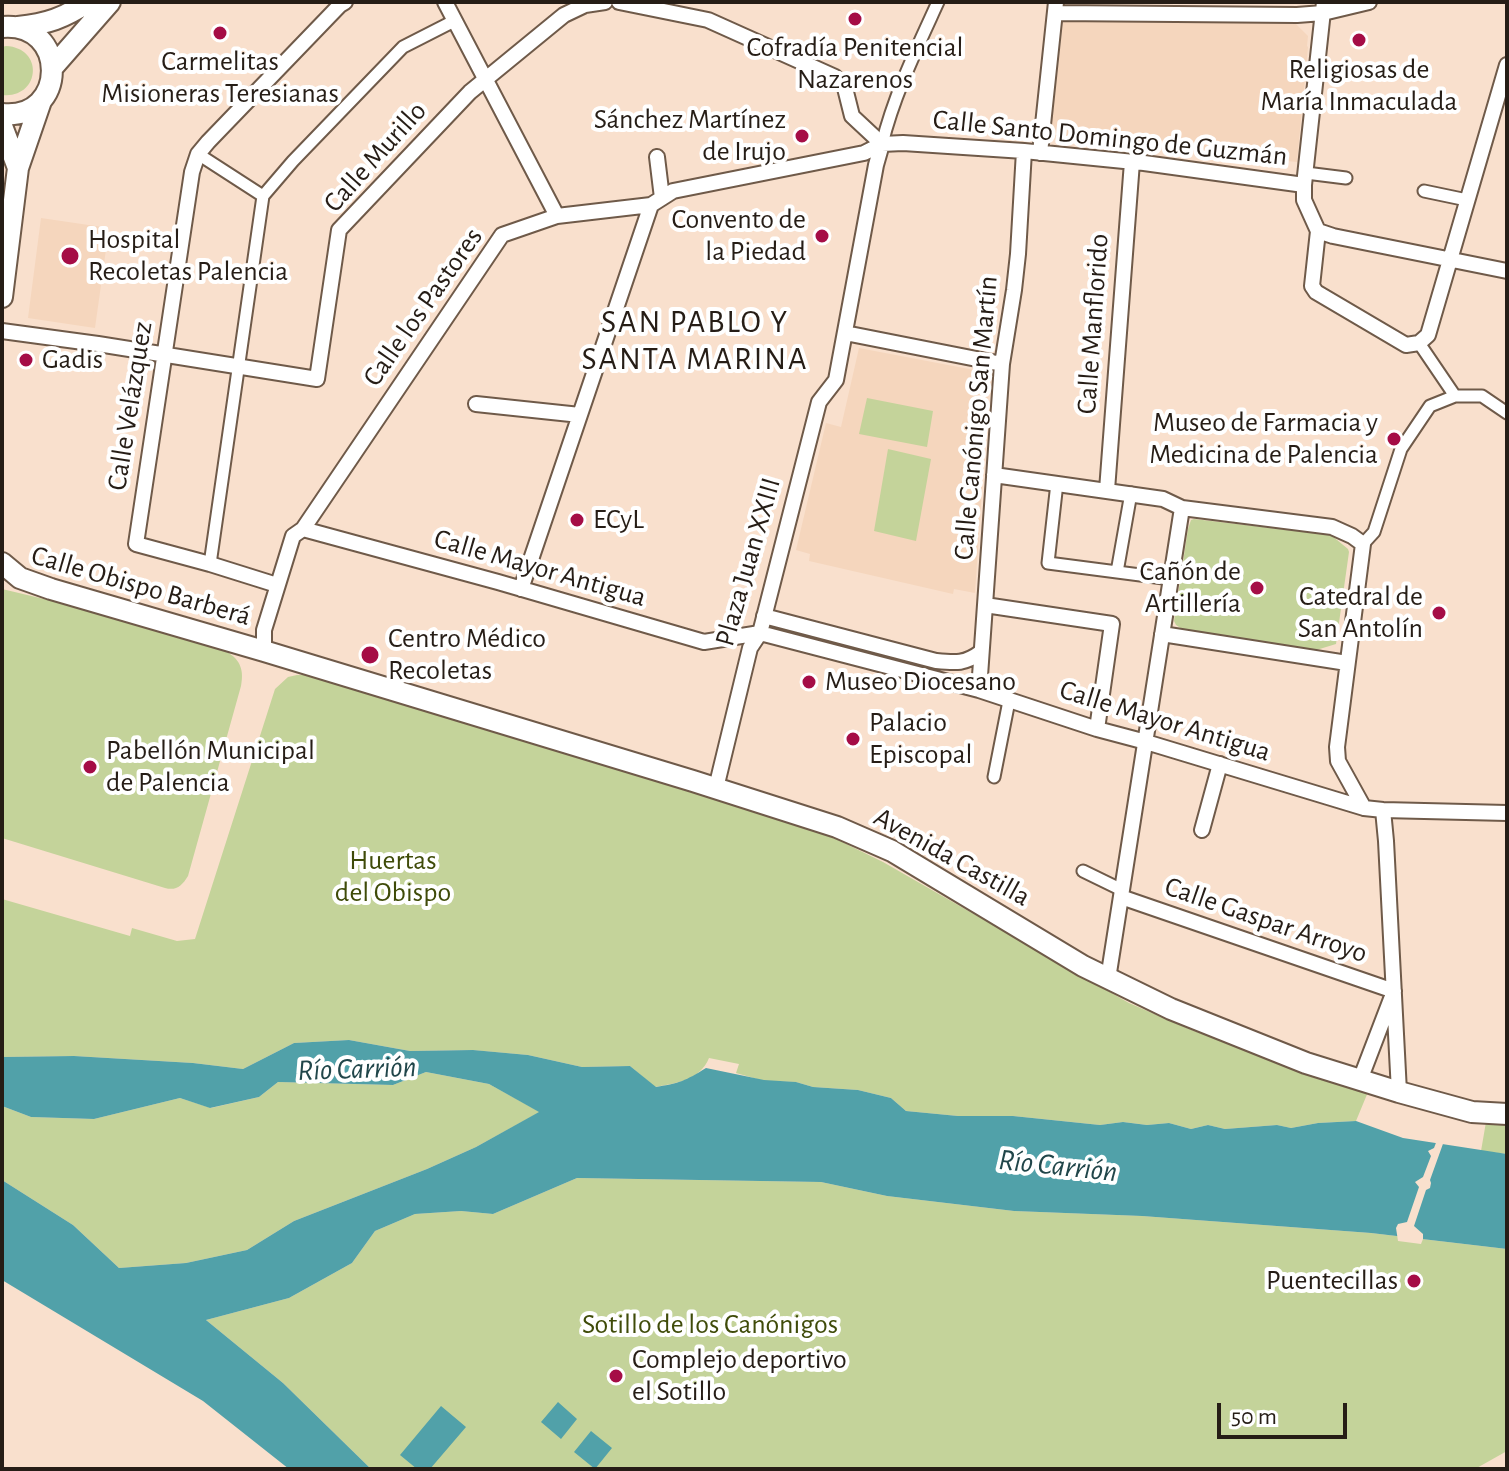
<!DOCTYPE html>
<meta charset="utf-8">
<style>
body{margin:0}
#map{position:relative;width:1509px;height:1471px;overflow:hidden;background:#f9e0cd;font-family:"Alegreya Sans",sans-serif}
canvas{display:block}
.frame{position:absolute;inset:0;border:4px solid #261d16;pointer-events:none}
.scale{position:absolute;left:1217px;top:1403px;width:130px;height:36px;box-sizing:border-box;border:4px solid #261d16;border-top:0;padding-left:10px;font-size:24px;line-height:28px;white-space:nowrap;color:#261d16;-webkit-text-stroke:6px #fff;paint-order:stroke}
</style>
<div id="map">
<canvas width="1509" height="1471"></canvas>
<div class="frame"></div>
<div class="scale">50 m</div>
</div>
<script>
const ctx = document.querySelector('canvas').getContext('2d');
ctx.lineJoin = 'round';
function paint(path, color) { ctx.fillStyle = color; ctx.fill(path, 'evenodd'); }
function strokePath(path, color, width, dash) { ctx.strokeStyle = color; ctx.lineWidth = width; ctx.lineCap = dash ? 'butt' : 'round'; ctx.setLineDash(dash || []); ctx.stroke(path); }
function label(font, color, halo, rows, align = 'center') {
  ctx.font = font + ' "Alegreya Sans",sans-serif'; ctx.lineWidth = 8; ctx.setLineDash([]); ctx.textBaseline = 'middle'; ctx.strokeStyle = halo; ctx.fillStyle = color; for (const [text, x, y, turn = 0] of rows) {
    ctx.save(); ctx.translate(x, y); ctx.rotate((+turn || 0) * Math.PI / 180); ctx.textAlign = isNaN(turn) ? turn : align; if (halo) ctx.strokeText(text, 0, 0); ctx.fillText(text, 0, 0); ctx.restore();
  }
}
paint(new Path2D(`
 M1063,21L1286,22L1287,24H1296L1308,36L1307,46L1308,47L1297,162L1050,139Z
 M41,218L109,228L95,328L28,318Z
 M859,348L990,373L975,593L954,589L953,594L809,561L810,554L796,550L826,423L841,427Z`), '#f5d6bd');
paint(new Path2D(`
 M6,46C45,48 40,99 2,95V47Z
 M867,398L933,411L927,447L859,434Z
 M888,449L931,459L916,541L874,531Z
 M1194,519L1331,535L1348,549L1349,552L1336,644L1313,651L1191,635L1176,625L1174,621L1188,529L1191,520Z
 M2,589L82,608L227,652C241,660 244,671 241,686L188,876C182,886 176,891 165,888L2,838Z
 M297,675H306L747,809L834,838L883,862L1129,1003L1194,1031L1368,1092L1356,1121L1318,1123L1291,1128L1277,1125L1225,1129L1208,1125L1191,1129L1169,1123L1147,1125L1123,1122L1100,1125L1013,1116H958L906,1111L891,1098L858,1090L813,1087L796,1082L764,1081L736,1073L739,1064L709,1058C700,1080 677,1083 655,1087L630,1066L582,1067L528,1055L472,1050L410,1051L349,1040L294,1043L243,1069L193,1063L74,1056L2,1057V899L130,936L132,928L177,941L195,939L275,689L288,677Z
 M426,1072L489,1084L540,1112L476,1147L427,1169L294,1221L247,1250L186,1263L119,1268L73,1225L2,1180V1106L31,1117L94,1119L180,1098L211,1108L259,1097L278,1082L393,1085Z
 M1486,1122L1507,1124V1154L1481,1151Z
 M577,1178L821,1182L887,1196L1014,1211L1142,1216L1371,1233L1507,1249V1451L1475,1469H371L283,1383L206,1320L289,1298L352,1263L375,1231L415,1214L461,1211L493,1214Z`), '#c4d39a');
paint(new Path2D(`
 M349,1040L410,1051L473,1050L528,1055L582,1067L630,1066L656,1087C680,1083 685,1081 706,1068L764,1080L796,1082L813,1087L858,1090L891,1098L906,1111L958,1116H1013L1100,1125L1123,1122L1147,1125L1169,1123L1191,1129L1208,1125L1225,1129L1277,1125L1291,1128L1318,1123L1356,1121L1403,1138L1507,1154V1249L1371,1233L1142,1216L1014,1211L887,1196L821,1182L577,1178L493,1214L461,1211L415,1214L375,1231L352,1263L289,1298L206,1320L283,1383L371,1469H289L203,1401L2,1280V1180L73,1225L119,1268L186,1263L247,1250L294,1221L427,1169L476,1147L539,1112L489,1084L426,1072L393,1085L278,1082L259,1097L210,1108L180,1098L94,1119L31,1117L2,1106V1057L74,1056L193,1063L243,1069L294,1043Z
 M558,1402L577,1419L561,1439L541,1422Z
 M441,1406L466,1427L430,1469H417L400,1455Z
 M591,1431L612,1448L595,1469L574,1452Z`), '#51a1a9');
paint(new Path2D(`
 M1437,1140L1444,1141L1430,1180L1431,1183L1430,1188L1426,1190L1414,1226L1423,1234V1239L1421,1244L1398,1241L1396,1228L1398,1224L1407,1222L1419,1187L1415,1182L1423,1177L1431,1156L1428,1151L1434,1148Z`), '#f9e0cd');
const pedestrian = new Path2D(`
 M882,144C894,95 917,48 938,2
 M198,154L263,196
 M1306,173L1346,178
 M1424,191L1467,200
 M1419,343L1455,396
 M1057,483L1048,563L1171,579
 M1363,544L1374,532L1401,449L1430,406L1455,396H1482L1507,413
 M210,564L263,196L293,161L403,47L454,21
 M1117,572L1131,493
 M994,777L1009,701
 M1083,871L1122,890`);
const minor = new Path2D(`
 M445,2L557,216
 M619,2L708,20L835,77L845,88L852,116L882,144
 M1055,13L1297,15L1323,13L1369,2
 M1040,153L1056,2
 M657,157L662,198
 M1318,231L1312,286L1316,292L1406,345L1419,343L1428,335L1507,65
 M1318,231L1304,200V185L1324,2
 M1318,231L1333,236L1507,271
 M2,331L98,344L317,379L339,230L470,92L564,15L585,5L605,2
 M845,333L1002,364
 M476,404L580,415
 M994,475L1163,499L1182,508
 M1107,490L1132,162
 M303,529L498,582L704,642L760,633L979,690L1097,729L1146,742L1364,808L1383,810L1507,813
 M277,585L210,564L136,544L192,172L198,154L208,142L340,5L345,2
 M521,589L651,205
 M985,605L1112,624L1097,729
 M764,616L936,661C956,663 965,664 981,652
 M1162,634L1347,663
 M264,651V630L293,536L303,529L502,235L557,216L651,205L673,191L864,153L882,144L903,143L1024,151L1144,163L1304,185
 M979,690L1002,364L1014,290L1018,254L1024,151
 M716,788L750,648L760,633L819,402L836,380L876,165L882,144
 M1383,810L1386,841L1399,1092
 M1202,830L1220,764
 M1121,897L1394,991
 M1108,979L1182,508L1332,527L1352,536L1363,544L1337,747L1338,761L1364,808
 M1360,1080L1391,999`);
const secondary = new Path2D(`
 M2,27C69,21 68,121 2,114
 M18,27C47,24 64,18 88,2
 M53,67L110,2
 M2,126L18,168
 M2,297L18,168L41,101
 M2,563L20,578L51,589L264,651L693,781L837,827L892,851L1083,966L1171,1009L1306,1063L1399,1092L1472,1112L1507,1114`);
strokePath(pedestrian, '#6f5a49', 15);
strokePath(minor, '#6f5a49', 18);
strokePath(secondary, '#6f5a49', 24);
strokePath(pedestrian, '#fff', 11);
strokePath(minor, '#fff', 14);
strokePath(secondary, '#fff', 20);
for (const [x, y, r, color] of [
 [855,19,8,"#a50d46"],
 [220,33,8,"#a50d46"],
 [1359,40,8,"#a50d46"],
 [802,136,8,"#a50d46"],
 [822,236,8,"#a50d46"],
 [70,256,10,"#a50d46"],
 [26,360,8,"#a50d46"],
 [1394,439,8,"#a50d46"],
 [577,520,8,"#a50d46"],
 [1257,588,8,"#a50d46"],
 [1439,613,8,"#a50d46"],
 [370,655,10,"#a50d46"],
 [809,682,8,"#a50d46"],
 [853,739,8,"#a50d46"],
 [90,767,8,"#a50d46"],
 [1414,1281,8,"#a50d46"],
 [616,1376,8,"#a50d46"]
]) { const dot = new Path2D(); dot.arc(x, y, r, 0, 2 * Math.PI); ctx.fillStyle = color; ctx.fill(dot); strokePath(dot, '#fff', 3); }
label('28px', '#261d16', '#fff', [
 ["Cofradía Penitencial",855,48,"center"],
 ["Nazarenos",855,80,"center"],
 ["Carmelitas",220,62,"center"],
 ["Misioneras Teresianas",220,94,"center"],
 ["Religiosas de",1359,70,"center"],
 ["María Inmaculada",1359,102,"center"],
 ["Sánchez Martínez",786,120,"right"],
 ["de Irujo",786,152,"right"],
 ["Convento de",806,220,"right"],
 ["la Piedad",806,252,"right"],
 ["Hospital",88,240],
 ["Recoletas Palencia",88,272],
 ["Gadis",42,360],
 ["Museo de Farmacia y",1378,423,"right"],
 ["Medicina de Palencia",1378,455,"right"],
 ["ECyL",593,520],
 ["Cañón de",1241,572,"right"],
 ["Artillería",1241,604,"right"],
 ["Catedral de",1423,597,"right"],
 ["San Antolín",1423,629,"right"],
 ["Centro Médico",388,639],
 ["Recoletas",388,671],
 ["Museo Diocesano",825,682],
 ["Palacio",869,723],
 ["Episcopal",869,755],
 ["Pabellón Municipal",106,751],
 ["de Palencia",106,783],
 ["Puentecillas",1398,1281,"right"],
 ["Complejo deportivo",632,1360],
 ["el Sotillo",632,1392]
], 'left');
label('28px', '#261d16', '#fff', [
 ["Calle Santo Domingo de Guzmán",1110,138,6],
 ["Calle Murillo",375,157,-48],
 ["Calle los Pastores",423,307,-55],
 ["Calle Manflorido",1093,324,-86],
 ["Calle Velázquez",130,406,-81],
 ["Calle Canónigo San Martín",976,418,-85],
 ["Plaza Juan XXIII",748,562,-74],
 ["Calle Mayor Antigua",540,568,16],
 ["Calle Obispo Barberá",141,586,16],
 ["Calle Mayor Antigua",1165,721,17],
 ["Avenida Castilla",952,857,29],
 ["Calle Gaspar Arroyo",1266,920,19]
]);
label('28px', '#3f4b09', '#fff', [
 ["Huertas",393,861],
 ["del Obispo",393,893],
 ["Sotillo de los Canónigos",710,1325]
]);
label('italic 30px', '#21464a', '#fff', [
 ["Río Carrión",357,1069,-2],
 ["Río Carrión",1058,1166,6]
]);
ctx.letterSpacing = '2px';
label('32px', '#261d16', '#fff', [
 ["SAN PABLO Y",695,322],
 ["SANTA MARINA",695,359]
]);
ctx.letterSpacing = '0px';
</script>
